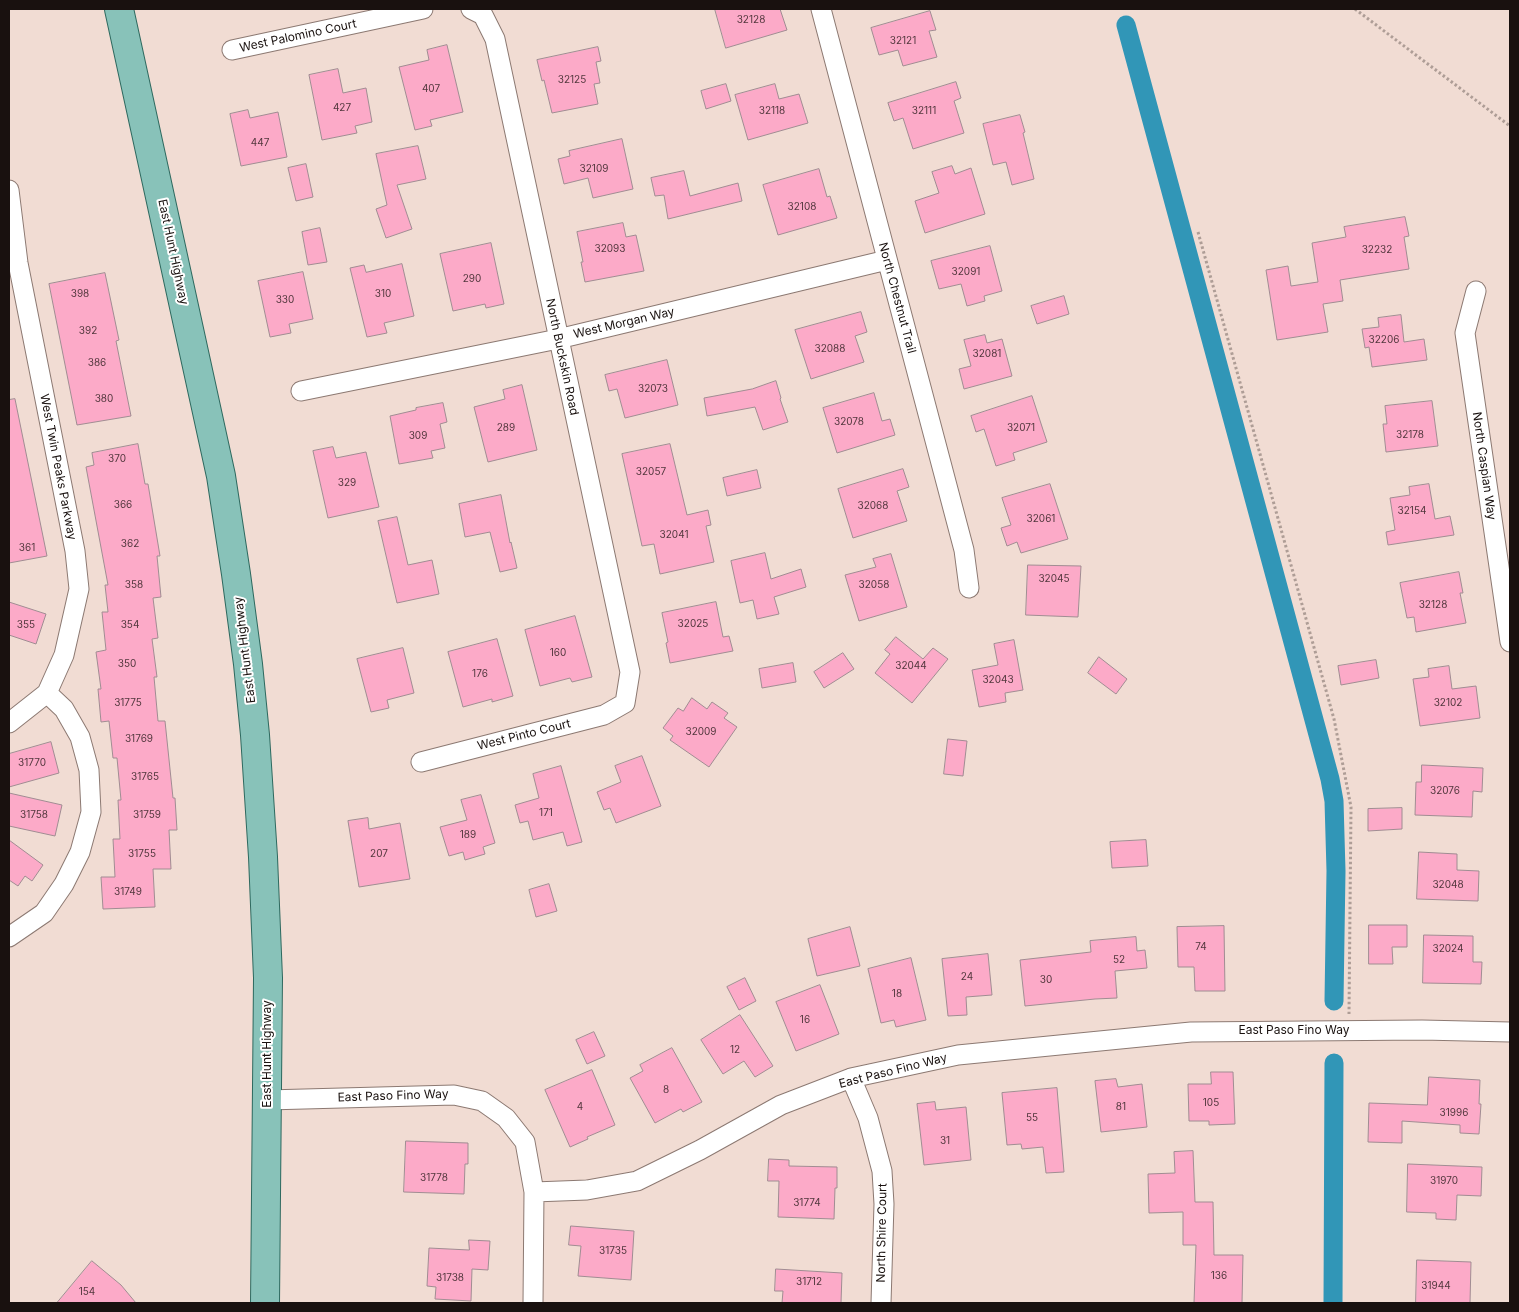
<!DOCTYPE html>
<style>
body{margin:0}
#map{position:relative;width:1519px;height:1312px;overflow:hidden;background:#f1dcd3;font-family:Inter,sans-serif}
canvas{display:block}
.frame{position:absolute;inset:0;border:10px solid #19110f;pointer-events:none}
</style>
<div id="map">
<canvas width="1519" height="1312"></canvas>
<div class="frame"></div>
</div>
<script>
const ctx = document.querySelector('canvas').getContext('2d');
ctx.lineJoin = 'round';
function strokePath(path, color, width, dash) { ctx.strokeStyle = color; ctx.lineWidth = width; ctx.lineCap = dash ? 'butt' : 'round'; ctx.setLineDash(dash || []); ctx.stroke(path); }
function paint(path, color) { ctx.fillStyle = color; ctx.fill(path, 'evenodd'); }
function label(font, color, halo, rows, align = 'center') {
  ctx.font = font + ' Inter,sans-serif'; ctx.lineWidth = 4; ctx.setLineDash([]); ctx.textBaseline = 'middle'; ctx.strokeStyle = halo; ctx.fillStyle = color; for (const [text, x, y, turn = 0] of rows) {
    ctx.save(); ctx.translate(x, y); ctx.rotate((+turn || 0) * Math.PI / 180); ctx.textAlign = isNaN(turn) ? turn : align; if (halo) ctx.strokeText(text, 0, 0); ctx.fillText(text, 0, 0); ctx.restore();
  }
}
strokePath(new Path2D(`
 M1126,25L1330,779L1334,801L1336,871L1334,1001
 M1333,1303L1334,1063`), '#3196b7', 19);
const building = new Path2D(`
 M715,9H780L787,30L726,48Z
 M930,11L936,30L929,31L937,57L903,66L898,50L879,55L871,28Z
 M447,45L463,112L430,120L432,126L415,130L399,67L429,60L427,50Z
 M598,47L601,61L596,62L600,83L594,84L598,104L552,113L544,80L542,81L537,60Z
 M338,69L343,93L366,88L372,122L355,126L357,133L322,140L309,75Z
 M956,82L961,98L954,101L964,133L913,149L903,118L894,121L888,103Z
 M726,84L731,101L706,109L701,91Z
 M775,84L779,99L799,94L808,123L748,140L735,95Z
 M248,110L250,118L278,112L287,157L241,166L230,114Z
 M1020,115L1025,132L1023,133L1034,179L1012,185L1006,162L993,165L983,124Z
 M622,139L633,189L593,198L588,178L564,184L558,159L570,156L569,151Z
 M418,146L426,179L397,185L412,229L386,238L376,209L387,205L376,154Z
 M306,164L313,197L296,201L288,168Z
 M952,166L955,174L971,168L985,214L925,233L915,201L939,193L932,172Z
 M819,169L827,197L830,196L837,218L778,235L763,185Z
 M684,171L690,196L738,183L742,201L668,219L664,195L655,196L651,178Z
 M1405,217L1409,236L1404,237L1409,269L1340,280L1343,301L1323,304L1328,332L1277,340L1266,270L1288,266L1291,286L1318,282L1312,243L1346,237L1344,227Z
 M623,223L626,237L636,235L644,271L585,282L581,262H583L577,232Z
 M320,228L327,262L308,265L302,232Z
 M491,243L504,304L486,308L485,304L453,311L440,254Z
 M990,246L1002,291L984,296L985,301L967,306L961,284L939,289L931,261Z
 M402,264L414,316L384,323L387,333L367,337L350,268L364,265L366,272Z
 M303,272L313,319L289,324L291,333L270,337L258,281Z
 M105,273L119,340L116,341L131,416L77,425L49,284Z
 M1064,296L1069,314L1037,324L1031,306Z
 M861,312L867,332L855,336L864,362L811,379L795,330Z
 M1401,315L1404,342L1424,339L1427,360L1372,367L1369,347L1365,348L1362,329L1379,327L1378,318Z
 M985,335L987,343L1002,339L1012,376L964,389L959,369L971,366L964,340Z
 M667,360L678,405L625,418L617,389L609,391L605,375Z
 M776,381L781,398L780,399L788,422L763,430L755,407L707,416L704,398L752,389Z
 M522,385L537,450L488,462L474,407L505,399L503,390Z
 M874,393L882,421L890,419L895,435L837,453L823,408Z
 M1032,396L1047,442L1013,453L1015,460L996,466L984,429L976,432L971,416Z
 M15,399L47,556L9,563V400Z
 M1432,401L1438,446L1386,452L1383,424H1387L1385,406Z
 M443,403L447,422L440,424L445,448L431,451L433,458L399,464L390,416L416,410V408Z
 M138,444L145,484H148L160,556H157L161,597L153,598L158,638L152,639L157,677H154L158,721H165L173,798H175L177,830H169L171,869H153L155,907L103,909L101,877H115L113,839H120L118,800H121L117,758H113L109,721L101,722L98,689H101L96,652L106,650L102,612H108L105,585H108L86,467L94,465L92,453Z
 M670,444L687,515L708,510L711,525L706,526L714,562L660,574L654,544L642,546L622,454Z
 M333,447L336,458L366,452L379,507L328,518L313,451Z
 M903,469L909,487L897,491L907,521L853,538L838,489Z
 M757,470L761,488L727,496L723,478Z
 M1050,484L1068,539L1021,553L1017,542L1007,546L1001,528L1011,525L1002,498Z
 M1429,484L1435,519L1450,516L1454,535L1388,545L1386,532L1395,530L1390,498L1410,495L1409,487Z
 M501,495L510,543L511,542L517,568L500,572L490,532L465,537L459,504Z
 M397,517L408,565L432,560L439,594L397,603L378,521Z
 M765,553L771,579L801,569L806,587L774,597L779,614L757,619L753,600L740,603L731,561Z
 M891,554L907,607L859,621L845,575L876,567L873,559Z
 M1028,565L1081,566L1078,617L1026,615Z
 M1459,572L1463,593H1460L1466,623L1416,632L1414,617L1407,618L1400,583Z
 M9,602L46,614L36,644L9,635Z
 M716,602L723,637L729,636L733,651L670,663L666,643L668,642L662,613Z
 M575,616L592,677L572,682L570,678L540,686L525,630Z
 M896,637L923,659L933,648L948,659L912,703L875,673L890,654L885,650Z
 M497,639L513,696L492,702V699L463,707L448,652Z
 M1014,640L1023,690L1005,693L1006,702L979,707L972,670L998,665L994,644Z
 M403,648L414,693L387,700L389,708L371,712L357,659Z
 M843,653L854,669L824,688L814,672Z
 M1099,657L1127,679L1116,694L1088,673Z
 M1376,660L1379,678L1341,685L1338,666Z
 M793,663L796,682L762,688L759,669Z
 M1449,666L1452,689L1476,686L1480,718L1420,726L1413,679L1429,677L1428,669Z
 M692,698L707,709L712,702L728,713L724,718L737,727L709,767L670,740L673,736L663,728L678,708L683,711Z
 M948,739L967,741L963,776L944,774Z
 M51,742L59,773L9,787V754Z
 M642,756L661,806L616,823L610,808L604,810L597,792L621,782L615,766Z
 M1422,765L1483,768L1482,792L1473,791L1472,817L1415,815L1416,782H1421Z
 M561,766L582,842L567,846L563,832L533,840L528,821L520,823L515,805L539,798L533,774Z
 M9,793L62,805L55,836L9,826Z
 M481,795L495,843L483,847L485,854L465,860L463,852L449,856L440,827L467,820L461,800Z
 M1402,808V829L1368,831V809Z
 M368,818L369,829L400,823L410,879L359,887L348,821Z
 M9,840L43,865L32,881L25,876L18,886L9,880Z
 M1146,840L1148,866L1112,868L1110,842Z
 M1419,852L1457,854V870L1479,871L1478,901L1417,899Z
 M549,884L557,911L536,917L529,890Z
 M1369,925H1407V947H1392L1393,964H1369Z
 M1224,926L1225,991H1195L1194,967H1178L1177,927Z
 M850,927L860,966L817,976L808,939Z
 M1424,935L1473,936V962H1482L1481,984L1423,983Z
 M1136,937L1137,951L1145,950L1147,968L1115,971L1117,998L1095,999L1025,1006L1020,960L1091,952L1090,941Z
 M988,954L992,995L966,997L967,1015L948,1016L942,959Z
 M911,958L926,1020L896,1027L894,1020L881,1023L868,969Z
 M745,978L756,1001L739,1010L727,987Z
 M820,985L839,1034L796,1051L776,1002Z
 M740,1015L773,1066L755,1077L744,1061L723,1074L701,1040Z
 M594,1032L605,1056L587,1064L576,1040Z
 M672,1048L702,1102L683,1112L681,1109L655,1123L630,1078L643,1071L640,1065Z
 M592,1070L615,1125L587,1137L588,1139L570,1147L545,1090Z
 M1211,1072H1233L1235,1124L1209,1125V1121H1189L1188,1084H1211Z
 M1429,1077L1480,1080L1479,1104H1481L1479,1134L1460,1133V1125L1402,1121V1143L1368,1142L1369,1103L1427,1105Z
 M1116,1079L1118,1087L1142,1084L1147,1127L1101,1132L1095,1081Z
 M1057,1088L1064,1172L1046,1173L1043,1147L1022,1149L1021,1144L1007,1145L1002,1093Z
 M935,1102L936,1110L966,1107L971,1160L924,1165L917,1104Z
 M406,1141L468,1143V1164H465L464,1194L404,1192Z
 M1193,1151L1195,1202H1213L1214,1255H1243L1242,1303H1194L1196,1245H1183V1212L1149,1213L1148,1174L1175,1173L1174,1152Z
 M769,1159L789,1160V1166L837,1167V1188H835L834,1219L778,1217L779,1181H768Z
 M1408,1164L1482,1167L1481,1196L1457,1195L1456,1220L1436,1219V1213L1407,1212Z
 M571,1226L634,1231L631,1280L578,1276L581,1246L569,1245Z
 M469,1240L490,1241L488,1270L472,1269L471,1301L435,1299L436,1287L427,1286L429,1248L469,1250Z
 M1417,1260L1471,1262L1470,1303H1416Z
 M92,1261L121,1285L136,1303H57Z
 M776,1269L842,1273L841,1303H782L783,1291H775Z`);
paint(building, '#fcaac8');
strokePath(building, '#a08c92', 1);
const street = new Path2D(`
 M821,9L964,550L969,588
 M232,50L423,9
 M9,190L18,263L75,551L79,589L64,655L47,693L9,723
 M1476,291L1465,333L1510,642
 M301,391L558,339L887,260
 M421,762L604,715L625,703L630,672L495,39L483,15L471,9
 M9,937L44,913L64,884L80,852L91,812L89,770L80,737L64,709L47,693
 M851,1078L868,1118L882,1171L884,1204L881,1303
 M267,1100L454,1095L482,1101L506,1118L525,1142L534,1192L587,1190L637,1181L700,1150L781,1105L851,1078L958,1055L1191,1032L1422,1030L1510,1032
 M533,1303L534,1192`);
const primary = new Path2D(`
 M119,9L221,476L236,574L248,664L255,735L263,857L268,978L265,1303`);
strokePath(street, '#8c7972', 21);
strokePath(primary, '#2e695f', 30);
strokePath(new Path2D(`
 M1355,9L1510,126
 M1198,232L1334,719L1351,807L1349,1014`), '#ae9d96', 3, [2.5, 2.5]);
strokePath(street, '#fff', 19);
strokePath(primary, '#88c2b9', 28);
label('10px', '#52373d', null, [
 ["32128",751,20],
 ["32121",903,41],
 ["32125",572,80],
 ["407",431,89],
 ["427",342,108],
 ["32118",772,111],
 ["32111",924,111],
 ["447",260,143],
 ["32109",594,169],
 ["32108",802,207],
 ["32093",610,249],
 ["32232",1377,250],
 ["32091",966,272],
 ["290",472,279],
 ["398",80,294],
 ["310",383,294],
 ["330",285,300],
 ["392",88,331],
 ["32206",1384,340],
 ["32088",830,349],
 ["32081",987,354],
 ["386",97,363],
 ["32073",653,389],
 ["380",104,399],
 ["32078",849,422],
 ["289",506,428],
 ["32071",1021,428],
 ["32178",1410,435],
 ["309",418,436],
 ["370",117,459],
 ["32057",651,472],
 ["329",347,483],
 ["366",123,505],
 ["32068",873,506],
 ["32154",1412,511],
 ["32061",1041,519],
 ["32041",674,535],
 ["362",130,544],
 ["361",27,548],
 ["32045",1054,579],
 ["358",134,585],
 ["32058",874,585],
 ["32128",1433,605],
 ["32025",693,624],
 ["355",26,625],
 ["354",130,625],
 ["160",558,653],
 ["350",127,664],
 ["32044",911,666],
 ["176",480,674],
 ["32043",998,680],
 ["31775",128,703],
 ["32102",1448,703],
 ["32009",701,732],
 ["31769",139,739],
 ["31770",32,763],
 ["31765",145,777],
 ["32076",1445,791],
 ["171",546,813],
 ["31758",34,815],
 ["31759",147,815],
 ["189",468,835],
 ["31755",142,854],
 ["207",379,854],
 ["32048",1448,885],
 ["31749",128,892],
 ["74",1201,947],
 ["32024",1448,949],
 ["52",1119,960],
 ["24",967,977],
 ["30",1046,980],
 ["18",897,994],
 ["16",805,1020],
 ["12",735,1050],
 ["8",666,1090],
 ["105",1211,1103],
 ["4",580,1107],
 ["81",1121,1107],
 ["31996",1454,1113],
 ["55",1032,1118],
 ["31",945,1141],
 ["31778",434,1178],
 ["31970",1444,1181],
 ["31774",807,1203],
 ["31735",613,1251],
 ["136",1219,1276],
 ["31738",450,1278],
 ["31712",809,1282],
 ["31944",1436,1286],
 ["154",87,1292]
]);
label('12px', '#19110f', '#fff', [
 ["West Palomino Court",298,36,-12],
 ["East Hunt Highway",173,252,78],
 ["North Chestnut Trail",897,298,75],
 ["West Morgan Way",624,323,-13],
 ["North Buckskin Road",562,357,78],
 ["North Caspian Way",1484,466,82],
 ["West Twin Peaks Parkway",58,467,79],
 ["East Hunt Highway",245,650,-97],
 ["West Pinto Court",524,735,-14],
 ["East Paso Fino Way",1294,1030],
 ["East Hunt Highway",267,1054,-90],
 ["East Paso Fino Way",893,1071,-14],
 ["East Paso Fino Way",393,1096,-2],
 ["North Shire Court",882,1233,-89]
]);
</script>
